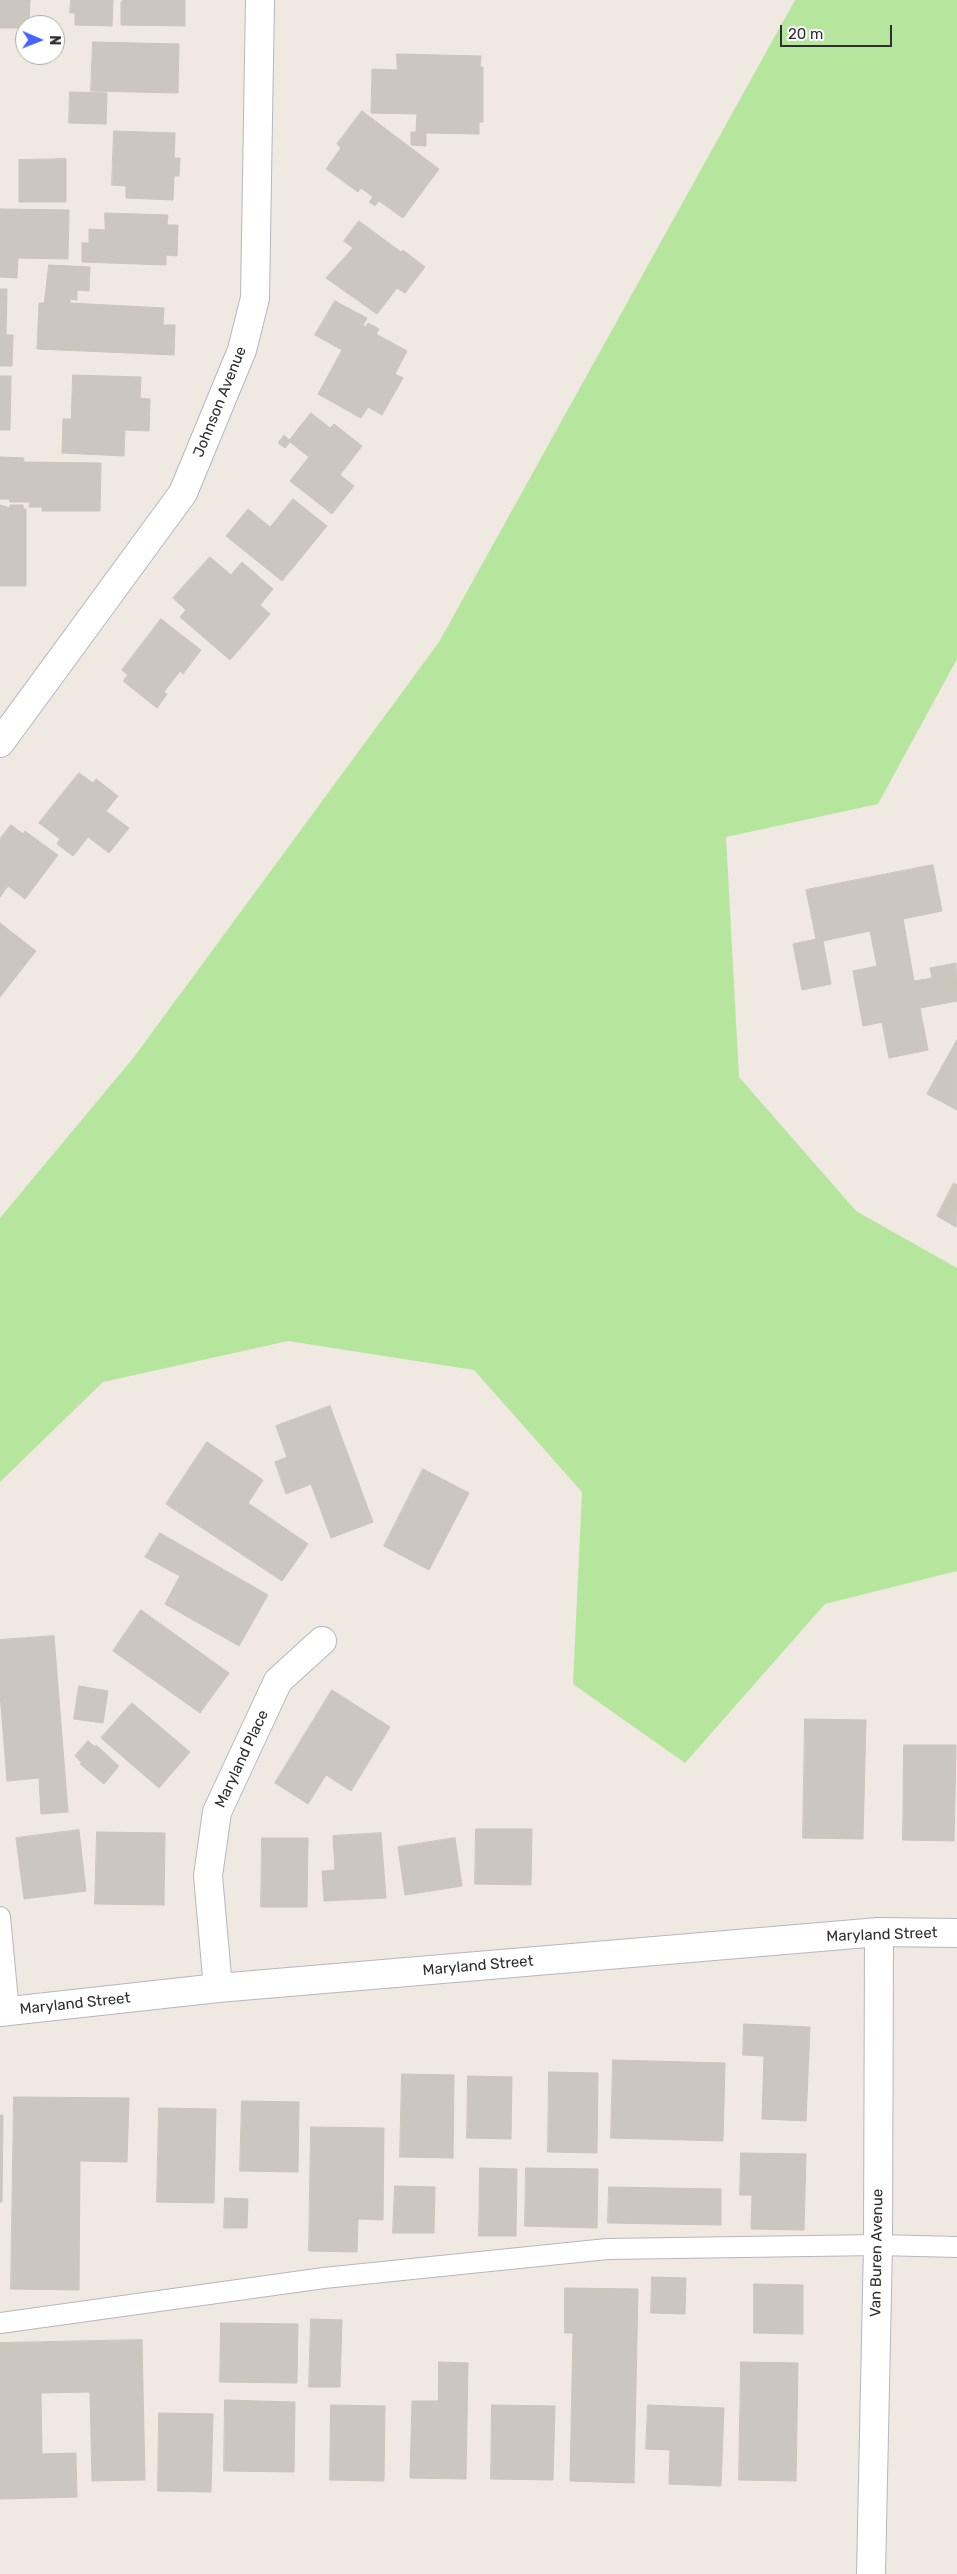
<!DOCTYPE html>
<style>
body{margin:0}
#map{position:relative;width:957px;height:2574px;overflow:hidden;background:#efe9e1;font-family:Rubik,sans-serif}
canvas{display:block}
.north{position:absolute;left:15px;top:15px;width:50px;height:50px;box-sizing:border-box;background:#fff;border:1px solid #ababab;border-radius:50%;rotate:91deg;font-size:14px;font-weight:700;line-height:20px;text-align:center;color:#2e2e2e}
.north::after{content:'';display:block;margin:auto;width:18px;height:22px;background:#4264fb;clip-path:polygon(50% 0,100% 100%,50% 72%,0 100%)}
.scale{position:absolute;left:780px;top:25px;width:112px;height:22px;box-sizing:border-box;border:2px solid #2e2e2e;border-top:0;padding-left:6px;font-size:15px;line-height:18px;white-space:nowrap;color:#2e2e2e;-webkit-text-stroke:4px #fff;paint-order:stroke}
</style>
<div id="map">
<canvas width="957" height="2574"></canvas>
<div class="north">N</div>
<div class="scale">20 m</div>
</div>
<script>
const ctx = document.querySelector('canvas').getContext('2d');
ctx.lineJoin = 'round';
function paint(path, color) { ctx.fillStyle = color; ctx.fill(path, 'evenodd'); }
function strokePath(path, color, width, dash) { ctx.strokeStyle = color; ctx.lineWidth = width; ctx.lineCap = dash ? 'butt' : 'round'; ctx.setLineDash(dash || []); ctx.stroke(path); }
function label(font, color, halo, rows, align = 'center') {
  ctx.font = font + ' Rubik,sans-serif'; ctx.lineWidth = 4; ctx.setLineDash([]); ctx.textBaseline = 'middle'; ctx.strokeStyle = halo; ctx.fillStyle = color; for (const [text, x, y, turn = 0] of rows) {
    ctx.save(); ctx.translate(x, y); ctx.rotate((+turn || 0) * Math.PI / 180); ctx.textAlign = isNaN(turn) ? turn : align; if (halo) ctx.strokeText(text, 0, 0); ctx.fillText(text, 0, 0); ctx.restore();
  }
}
paint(new Path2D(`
 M795,0H957V659L878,804L726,837L739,1077L856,1211L957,1268V1571L825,1604L685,1763L573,1684L582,1492L474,1370L288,1341L103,1382L0,1482V1218L134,1057L439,642Z`), '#b6e59e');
const building = new Path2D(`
 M0,0H30L29,25H25V28H0Z
 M71,0H113L112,26L75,25V13H70Z
 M124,0H185V26L121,25V2Z
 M93,42L179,44L178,93L91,91Z
 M397,54L481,56L480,67H483V122H479V134L426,133V146L411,145V132H416L417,114L371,113L372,69L397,70Z
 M70,92L107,93L106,124L69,123Z
 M362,111L439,169L403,218L379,201L375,206L369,202L373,197L361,188L358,192L326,169L341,148L337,144Z
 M114,131L175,133L174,158H180L179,176H174L173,200L126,198V186L112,185Z
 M66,159V202H19V160Z
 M0,209L69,210L68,259L18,258L17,278L0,277Z
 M105,213L168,215L167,225H178L177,256L166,255V265L82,262V243H89V229L105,230Z
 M359,221L401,252L403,250L425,267L405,293L397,288L377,314L326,278L353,248L344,241Z
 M49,265L90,267L89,291L77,290V300L70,299V303L164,308L163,325H175L174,355L37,349L39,303H44Z
 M0,289H7L6,335H13L12,366H0Z
 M335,301L367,318L363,325L366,327L368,323L379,329L376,334L407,351L395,374L403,378L382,415L368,407L361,418L318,394L342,350L315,335Z
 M73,375L141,377L140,398L150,399L149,431L125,430L124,456L62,453L63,419H71Z
 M0,376H11L10,430H0Z
 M311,413L330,428L334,424L362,446L340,475L354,486L332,514L290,481L309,457L290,442L285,448L278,443L284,435L289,440Z
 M0,457L24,458L23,462L101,463L100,511H42V507H29L30,502H10L9,499H0Z
 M293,499L327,526L282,581L226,536L248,509L270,527Z
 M0,505L10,508V505H23V509H26V586H0Z
 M210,557L231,575L242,562L273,589L260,605L270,614L230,660L180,617L186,610L173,598Z
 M161,619L201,650L183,674L180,671L164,692L167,694L157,708L123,681L128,675L122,670Z
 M79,773L93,783L96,779L118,796L106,811L129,828L109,853L88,837L73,856L57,844L60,839L39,823Z
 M11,825L23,834L25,831L58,855L25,899L8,886L0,897V839Z
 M933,865L942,911L903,919L914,981L932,978L930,968L956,963L957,1001L920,1008L928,1050L889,1058L882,1022L863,1026L853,971L877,966L870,931L823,941L831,984L802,990L793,944L816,939L806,890Z
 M0,923L36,951L0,997Z
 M957,1040V1110L927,1094Z
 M954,1183L957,1185L956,1227L937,1216Z
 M330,1406L373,1522L331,1538L311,1484L286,1494L275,1462L287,1457L276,1426Z
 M207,1442L263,1480L248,1503L308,1544L282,1581L166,1504Z
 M423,1469L469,1493L429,1570L384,1546Z
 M160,1533L268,1595L239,1646L165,1604L180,1576L145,1557Z
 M141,1610L229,1673L200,1713L113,1651Z
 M54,1636L68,1812L41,1814L39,1778L7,1781L0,1693V1640Z
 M79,1686L108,1691L103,1723L74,1719Z
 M332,1690L390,1727L351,1791L326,1775L308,1804L275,1783Z
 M132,1703L190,1752L159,1788L101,1738Z
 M805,1719L866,1720L863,1839L803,1838Z
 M88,1741L95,1747L96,1745L119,1766L104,1784L80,1764L82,1763L75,1756Z
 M904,1745H956L954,1841L903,1840Z
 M476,1829H532L531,1885L475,1884Z
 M79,1830L86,1891L24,1899L16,1838Z
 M97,1832L165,1833L164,1905L95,1904Z
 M381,1833L386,1898L324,1901L322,1871L335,1870L333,1836Z
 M262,1838H308L307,1907H261Z
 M455,1838L462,1886L405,1895L398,1847Z
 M744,2024L810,2027L806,2121L762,2119L764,2056L743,2055Z
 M613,2060L725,2063L723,2141L611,2138Z
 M549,2072L598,2073L597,2153L548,2152Z
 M402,2074L454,2075L453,2158L400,2157Z
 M468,2076L512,2077L511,2139L467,2138Z
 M14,2097L129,2098L127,2162L80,2161L79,2290L11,2289Z
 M242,2101L299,2102L298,2172L240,2171Z
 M159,2108L216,2109L214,2203L157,2202Z
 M0,2115H3L2,2202H0Z
 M311,2127L384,2128L383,2220L358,2219L357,2252L309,2251Z
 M741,2153L806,2154L804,2230L751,2229L752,2195H740Z
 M480,2168L517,2169L516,2236H479Z
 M526,2168L598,2169L597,2228L525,2226Z
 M395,2186L435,2187L434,2233H393Z
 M609,2187L721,2189V2225L608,2223Z
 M225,2198L248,2199L247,2228H224Z
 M652,2277L686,2278L685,2314L651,2313Z
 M754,2284L803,2285V2334L754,2333Z
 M565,2288L638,2289L634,2483L570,2481L573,2333H565Z
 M311,2319L342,2320L340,2387H309Z
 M221,2323L298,2324L297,2383L220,2382Z
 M142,2340L145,2480L92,2481L90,2392L41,2393L42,2454L76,2453L77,2497L0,2499V2343Z
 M439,2362L468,2363L466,2479L410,2478L412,2401H438Z
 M741,2362L798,2363L796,2481L739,2480Z
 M225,2400L295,2402L294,2472L224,2471Z
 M331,2405L385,2406L384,2481L330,2480Z
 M492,2405L555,2406L553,2480L491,2479Z
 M648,2405L724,2408L721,2486L669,2484L670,2450L646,2449Z
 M159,2413L213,2414L211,2492L158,2491Z`);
paint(building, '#cbc7bf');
strokePath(building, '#cbc5ba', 1);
const service = new Path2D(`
 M0,1917L9,2012
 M0,2323L324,2278L607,2249L878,2245L957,2247`);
const minor = new Path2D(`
 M0,743L183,493L242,350L255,298L260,0
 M218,1988L208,1876L217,1812L278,1681L322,1641
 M871,2574L878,2245L879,1932`);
const tertiary = new Path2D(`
 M0,2012L218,1988L879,1932L957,1933`);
strokePath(service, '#b4b7c1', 22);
strokePath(minor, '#b4b7c1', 30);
strokePath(tertiary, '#b4b7c1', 30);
strokePath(service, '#fff', 20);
strokePath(minor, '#fff', 28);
strokePath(tertiary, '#fff', 28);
label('15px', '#2e2e2e', '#fff', [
 ["Johnson Avenue",220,402,-68],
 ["Maryland Place",242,1759,-65],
 ["Maryland Street",882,1935,-2],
 ["Maryland Street",478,1966,-5],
 ["Maryland Street",75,2004,-6],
 ["Van Buren Avenue",877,2253,-89]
]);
</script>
